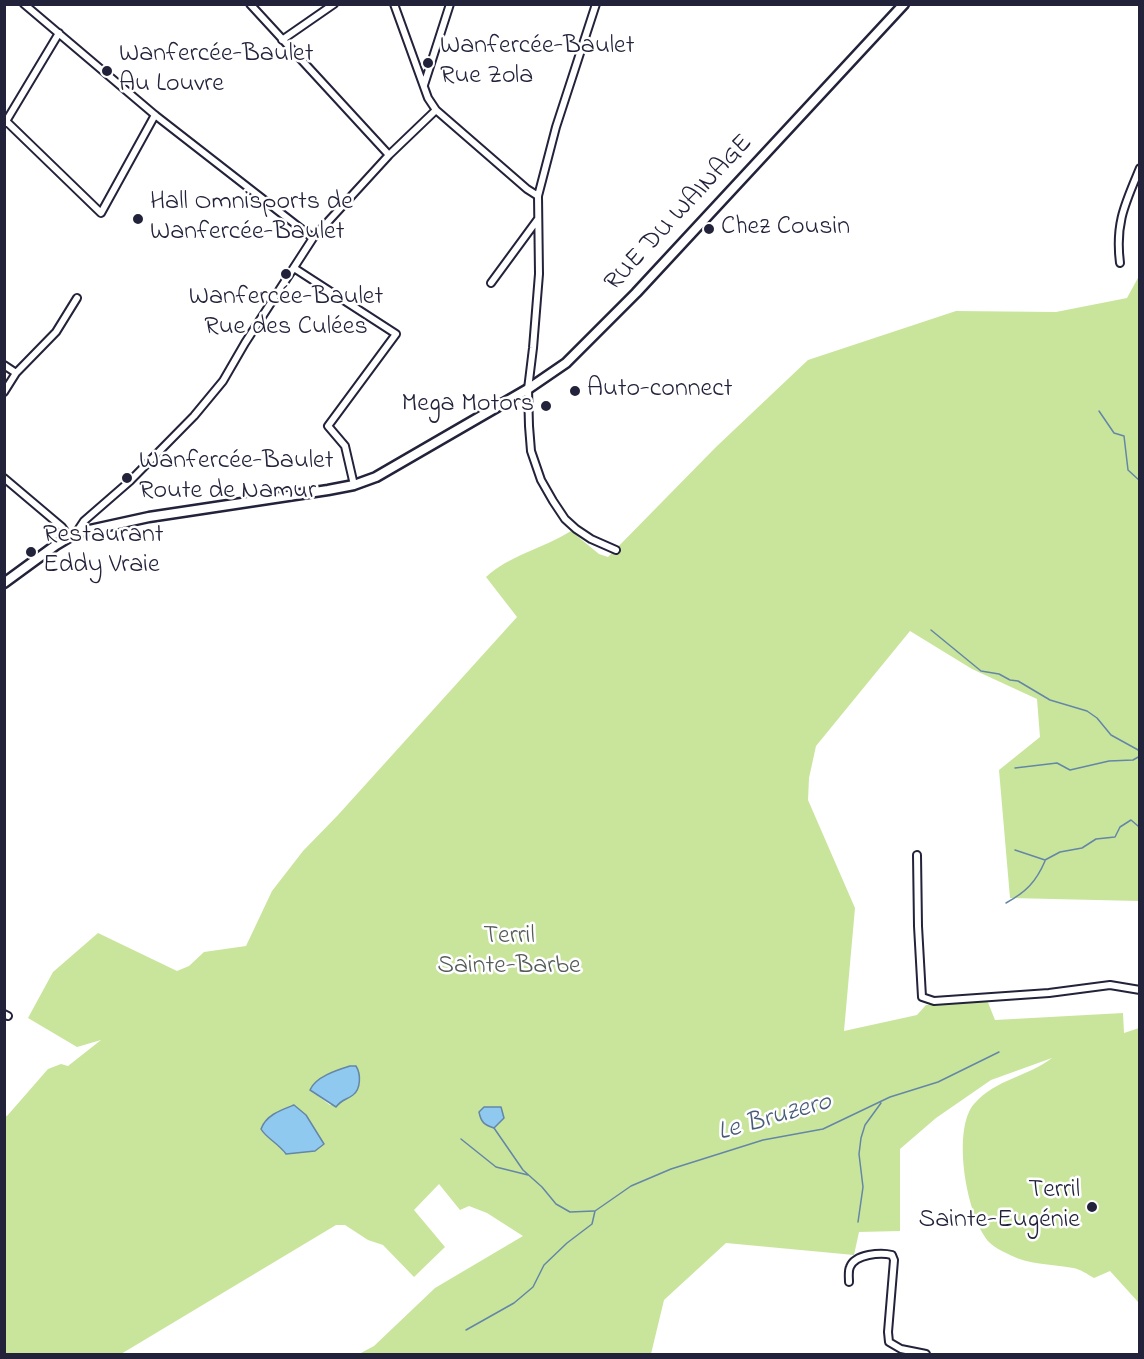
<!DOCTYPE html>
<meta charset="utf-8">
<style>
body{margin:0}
#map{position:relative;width:1144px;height:1359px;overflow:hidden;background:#fff;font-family:"Indie Flower",sans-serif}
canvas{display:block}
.frame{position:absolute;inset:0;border:6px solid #22223b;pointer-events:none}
</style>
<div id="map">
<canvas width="1144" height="1359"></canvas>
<div class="frame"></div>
</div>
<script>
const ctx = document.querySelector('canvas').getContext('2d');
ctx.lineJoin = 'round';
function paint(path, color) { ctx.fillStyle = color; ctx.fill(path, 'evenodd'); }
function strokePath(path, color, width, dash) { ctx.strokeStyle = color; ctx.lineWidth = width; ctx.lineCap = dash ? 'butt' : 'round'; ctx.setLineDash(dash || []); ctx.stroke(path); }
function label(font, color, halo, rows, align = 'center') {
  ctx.font = font + ' "Indie Flower",sans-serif'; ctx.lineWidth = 5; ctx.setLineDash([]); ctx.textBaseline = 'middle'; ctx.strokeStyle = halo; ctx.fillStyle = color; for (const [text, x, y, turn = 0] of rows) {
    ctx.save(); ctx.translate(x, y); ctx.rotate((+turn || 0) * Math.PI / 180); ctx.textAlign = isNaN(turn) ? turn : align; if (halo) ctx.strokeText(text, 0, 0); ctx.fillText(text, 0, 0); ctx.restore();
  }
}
paint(new Path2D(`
 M1139,276V901L1010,898L999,770L1040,737L1037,699L972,669L910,631L816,746L809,778L808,800L855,908L844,1031L917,1015L926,1005L987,1000L995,1020L1123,1013L1124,1033L1139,1028V1303L1110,1271L1094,1278C1087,1274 1080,1269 1073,1268C1053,1264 1029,1265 1010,1255C1004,1252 995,1248 990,1243C967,1220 951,1130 974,1104C997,1078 1028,1077 1052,1058L991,1080L936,1118L900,1149V1231L859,1232L854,1255L726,1243L664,1300L651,1354H359L374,1346L435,1288L523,1236L487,1213L469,1206L460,1210L439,1184L414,1210L445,1247L414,1277L383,1245L368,1240L345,1225H336L121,1354H5L4,1115L7,1116L48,1069L61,1064L68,1066L101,1040L77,1047L28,1018L53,972L98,933L177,971L189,966L204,952L246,946L272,891L303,851L338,815L517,617L486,577C508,556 544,548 571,531L599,554L608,557L716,447L808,360L956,311L1056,312L1127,298ZM355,1066C362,1076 358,1084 354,1095L330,1105L310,1090ZM274,1114L306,1115L324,1144L315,1151L285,1154L277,1143L261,1129L264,1122Z`), '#c9e59c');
const water = new Path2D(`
 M350,1066H356C361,1074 361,1089 353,1095C346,1100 341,1100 336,1107L310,1090C315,1077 337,1070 350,1066Z
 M294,1105L306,1115L324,1144L315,1151L286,1154C278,1143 266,1138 261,1129C266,1115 281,1110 294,1105Z
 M484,1107H501L504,1118L494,1128C484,1125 481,1122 479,1112Z`);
paint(water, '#90c9ef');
strokePath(water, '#6486a7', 1.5);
strokePath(new Path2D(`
 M1099,411L1114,433L1124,436L1128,470L1140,481
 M931,630L981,671L999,674L1010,680L1018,681L1050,700L1087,711L1097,718L1111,735L1140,751
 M1015,768L1057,763L1070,770L1109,761L1133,760L1140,756
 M1015,850L1045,860L1060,852L1082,848L1096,839L1115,837L1120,827L1131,820L1138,826L1140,825
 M1006,903C1026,892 1036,882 1045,861
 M494,1128L523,1170L542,1187L556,1204L570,1212L594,1211
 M461,1139L496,1167L528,1175
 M595,1211L631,1186L671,1169L763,1140L823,1129L890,1097L938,1082L999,1052
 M858,1222L863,1187L859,1154L861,1138L865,1125L881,1103
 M466,1330L514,1303L533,1287L544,1265L567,1243L592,1224L595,1211`), '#6486a7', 1.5);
const minor = new Path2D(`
 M24,4L155,115L313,238
 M250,4L389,155
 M394,4L428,98L436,110L527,189L538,196
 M596,4L556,127L538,196L539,274L533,348L528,389L529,426L531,451L541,480L553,501L565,519L576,529L591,539L616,550
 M282,40L334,4
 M424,85L450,4
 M6,121L101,213L155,115
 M5,123L59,33
 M1120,263C1115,223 1125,204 1140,168
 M294,268L396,334L328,426L345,446L354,485
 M491,283L538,219
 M4,365L16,373L4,392
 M16,373L56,332L77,298
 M4,478L62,527L69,537
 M76,533L84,521L130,481L194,416L223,381L245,343L313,238L389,155L436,110
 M917,855L918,926L922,997L934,1001L1049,993L1110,985L1140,990
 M4,1014L8,1016
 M849,1282C849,1277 848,1271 850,1267C855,1254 881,1252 892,1255L894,1260L888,1332L889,1342L901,1349L926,1354`);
const secondary = new Path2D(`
 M4,583L56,545L76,533L149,517L328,490L354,485L376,477L528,389L566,363L636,293L904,4`);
strokePath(minor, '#22223b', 10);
strokePath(secondary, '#22223b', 13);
strokePath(minor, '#fff', 6);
strokePath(secondary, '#fff', 8);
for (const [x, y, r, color] of [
 [428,63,6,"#22223b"],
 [107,71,6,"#22223b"],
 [138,219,6,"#22223b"],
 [709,229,6,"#22223b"],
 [286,274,6,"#22223b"],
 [575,391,6,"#22223b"],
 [546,406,6,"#22223b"],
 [127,478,6,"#22223b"],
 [31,552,6,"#22223b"],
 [1092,1207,6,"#22223b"]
]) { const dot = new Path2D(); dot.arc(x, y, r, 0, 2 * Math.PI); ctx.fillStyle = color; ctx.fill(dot); strokePath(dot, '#fff', 2); }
label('26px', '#22223b', '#fff', [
 ["Wanfercée-Baulet",440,48],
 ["Rue Zola",440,78],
 ["Wanfercée-Baulet",119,56],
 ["Au Louvre",119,86],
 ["Hall Omnisports de",150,204],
 ["Wanfercée-Baulet",150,234],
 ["Chez Cousin",721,229],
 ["Wanfercée-Baulet",286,299,"center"],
 ["Rue des Culées",286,329,"center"],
 ["Auto-connect",587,391],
 ["Mega Motors",534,406,"right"],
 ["Wanfercée-Baulet",139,463],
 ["Route de Namur",139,493],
 ["Restaurant",43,537],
 ["Eddy Vraie",43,567],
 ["Terril",1080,1192,"right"],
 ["Sainte-Eugénie",1080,1222,"right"]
], 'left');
label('26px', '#22223b', '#fff', [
 ["RUE DU WAINAGE",680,214,-47]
]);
label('26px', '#545c58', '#fff', [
 ["Terril",509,938],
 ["Sainte-Barbe",509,968]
]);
label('italic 27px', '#485c7a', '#fff', [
 ["Le Bruzero",775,1119,-16]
]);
</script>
